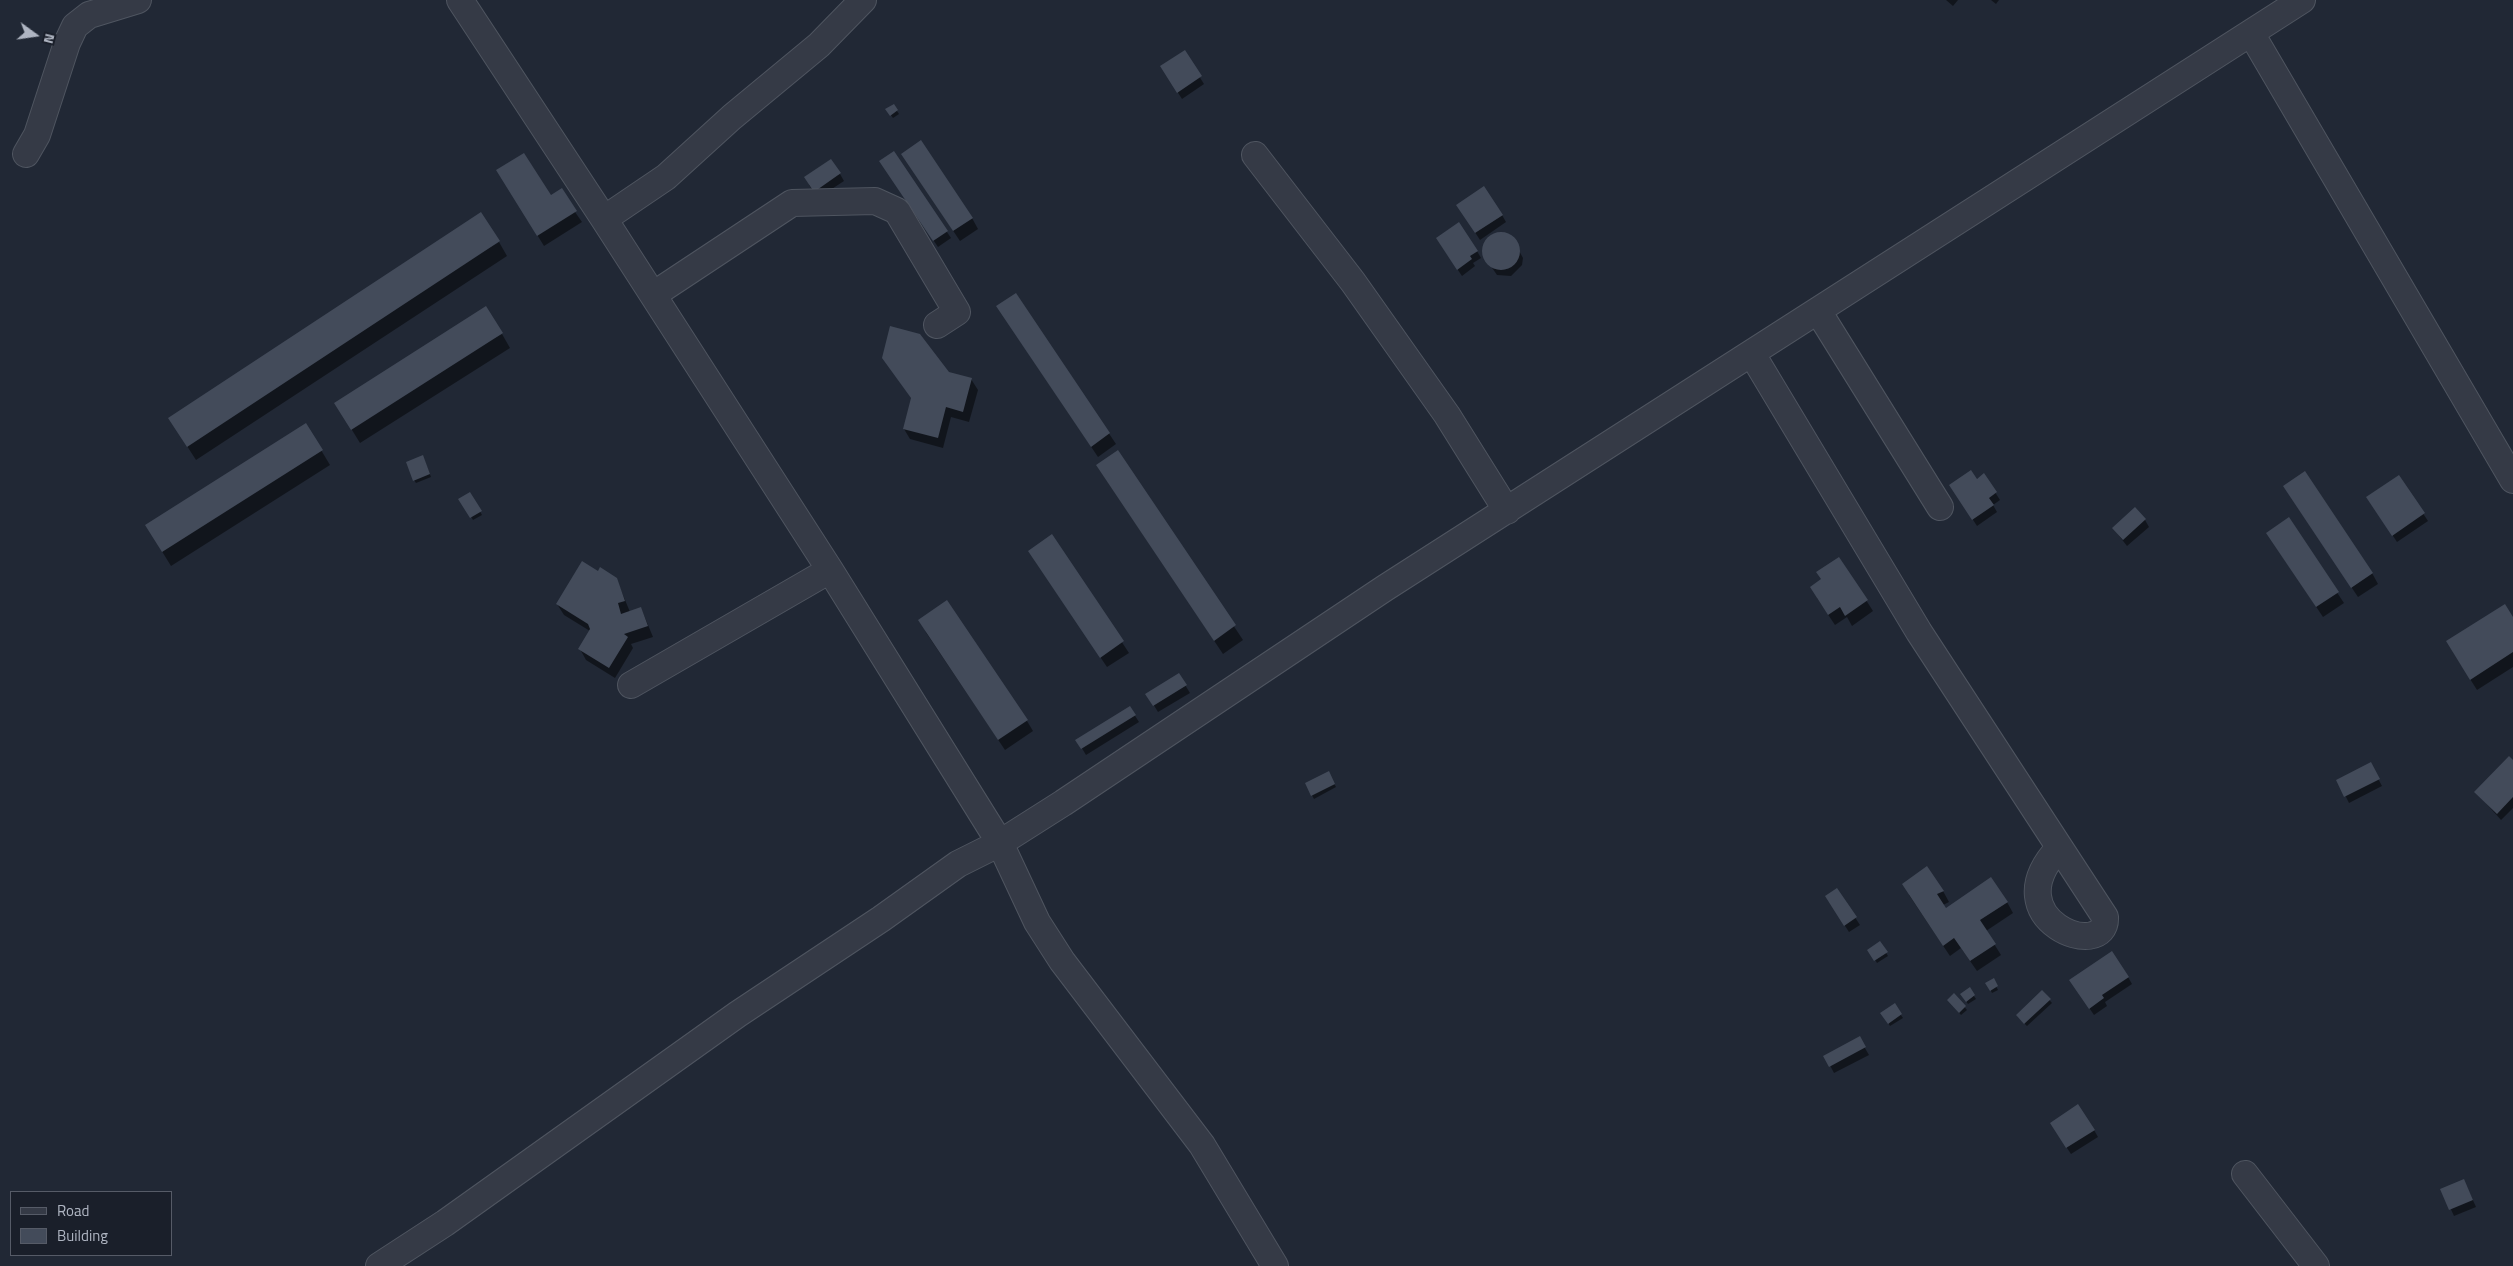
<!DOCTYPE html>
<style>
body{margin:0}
#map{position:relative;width:2513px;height:1266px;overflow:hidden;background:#212835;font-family:"Titillium Web",sans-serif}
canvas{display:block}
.legend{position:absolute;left:10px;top:1191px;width:162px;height:65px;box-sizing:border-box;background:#1a1f2a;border:1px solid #565b67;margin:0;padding:6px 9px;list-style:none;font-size:15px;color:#afb5c2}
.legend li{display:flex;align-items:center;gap:10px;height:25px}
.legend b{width:25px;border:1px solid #565b67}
.north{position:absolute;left:10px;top:10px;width:50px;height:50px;-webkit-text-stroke:4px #1a1f2a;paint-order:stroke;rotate:104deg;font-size:14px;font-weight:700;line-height:20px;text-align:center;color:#afb5c2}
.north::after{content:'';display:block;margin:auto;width:18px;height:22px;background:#afb5c2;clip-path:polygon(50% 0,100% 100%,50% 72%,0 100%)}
</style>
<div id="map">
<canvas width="2513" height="1266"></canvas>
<ul class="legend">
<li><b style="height:6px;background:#353a46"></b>Road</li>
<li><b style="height:14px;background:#434b5a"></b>Building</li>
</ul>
<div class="north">N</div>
</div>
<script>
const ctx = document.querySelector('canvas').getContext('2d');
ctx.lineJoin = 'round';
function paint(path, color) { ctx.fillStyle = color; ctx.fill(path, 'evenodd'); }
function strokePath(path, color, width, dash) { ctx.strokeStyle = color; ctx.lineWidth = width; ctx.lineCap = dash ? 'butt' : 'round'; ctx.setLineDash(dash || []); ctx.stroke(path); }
paint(new Path2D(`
 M1946,0H1958L1953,6Z
 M1991,0H1999L1996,4Z
 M1184,52L1204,84L1182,99L1166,74Z
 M893,105L899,114L893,118L887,110Z
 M894,153L951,238L938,247L885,168Z
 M909,165L972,218L978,229L960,241Z
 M840,174L844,181L818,198L809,185Z
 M504,181L550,197L575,212L582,222L544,246Z
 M1462,212L1502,215L1506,222L1480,240Z
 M1498,234L1512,238L1523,258L1522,265L1511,276L1497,275L1484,256L1486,242Z
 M499,242L507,256L196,460L178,432Z
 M1441,245L1477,251L1481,258L1473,263L1475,266L1462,276Z
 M1016,294L1116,444L1098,457L1004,317Z
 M502,334L510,348L360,443L344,417Z
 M883,358L971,379L978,390L969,422L951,417L943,448L910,439L904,429L912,399Z
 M306,425L330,465L171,566L155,540Z
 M1118,452L1243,640L1223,654L1097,466Z
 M424,459L431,477L416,483L414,480Z
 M1984,475L2000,500L1993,505L1997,512L1977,526L1955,492Z
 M2399,477L2428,521L2397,542L2372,504Z
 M470,493L482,515L473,520L460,499Z
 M2291,497L2372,573L2378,584L2358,597Z
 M2288,519L2344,603L2323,617L2274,544Z
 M2145,520L2149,527L2127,546L2113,528Z
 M1052,536L1129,653L1107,667L1035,561Z
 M1839,558L1873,611L1852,626L1847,617L1835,625L1817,598L1822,580Z
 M598,573L616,578L630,612L641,608L653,637L631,644L633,648L615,678L586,660L580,649L590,631L564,615L557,604Z
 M2513,619V667L2477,690L2453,652Z
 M925,631L1027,721L1033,731L1005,750Z
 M1179,675L1190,693L1158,712L1147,694Z
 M1130,708L1139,722L1086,755L1077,740Z
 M2513,762V808L2501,820L2476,792Z
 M2374,771L2382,786L2349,803L2338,781Z
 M1328,773L1336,787L1314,799L1306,784Z
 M1837,890L1860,925L1849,932L1830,903Z
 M1943,891L1949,902L1943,905L1946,909L2007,902L2013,913L1986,931L2001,955L1977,971L1961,948L1950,956L1909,895Z
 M1880,943L1888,956L1877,963L1869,950Z
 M2128,977L2132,984L2105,1002L2107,1006L2094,1015L2075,987Z
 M1993,980L1998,990L1992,993L1987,983Z
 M1969,989L1976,999L1968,1004L1961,994Z
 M2042,992L2052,1003L2027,1026L2017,1016Z
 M1954,995L1967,1010L1961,1015L1951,1003Z
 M1894,1005L1903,1018L1890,1026L1882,1013Z
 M1859,1038L1869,1055L1834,1073L1825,1056Z
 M2055,1130H2094L2098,1137L2071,1154Z
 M2467,1187L2476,1207L2454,1216L2442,1190Z`), '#0007');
paint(new Path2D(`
 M1185,50L1202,76L1177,93L1160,66Z
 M894,104L898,110L890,116L885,109Z
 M921,140L973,218L953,231L901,154Z
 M894,151L948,231L933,241L879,161Z
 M524,153L551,195L562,188L577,211L537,236L496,170Z
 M831,159L841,173L814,192L804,177Z
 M1484,186L1503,215L1475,233L1456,205Z
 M481,212L500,241L187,447L168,418Z
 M1459,222L1478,251L1470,256L1472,259L1457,270L1436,238Z
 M1482 251a19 19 0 1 1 38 0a19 19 0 1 1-38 0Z
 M1016,293L1110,433L1091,447L996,306Z
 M486,306L503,333L351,430L334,403Z
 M890,326L920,334L949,372L972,378L963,412L946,407L938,438L903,429L911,398L882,358Z
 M306,423L323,450L162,552L145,525Z
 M1118,450L1236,625L1214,641L1096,465Z
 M423,455L430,474L413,481L406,462Z
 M1971,470L1977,479L1984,473L1997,492L1989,498L1994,505L1972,520L1949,485Z
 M2305,471L2373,573L2351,588L2283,486Z
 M2399,475L2425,513L2392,536L2366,497Z
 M470,492L482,511L470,518L458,499Z
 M2135,507L2146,519L2123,540L2112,528Z
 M2289,517L2339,592L2316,607L2266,533Z
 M1052,534L1124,641L1100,658L1028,551Z
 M1839,557L1868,600L1845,616L1840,607L1828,615L1810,587L1821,579L1816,572Z
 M582,561L598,571L600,567L617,578L625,601L618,603L621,614L641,607L648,626L624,634L628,637L609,668L578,649L590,629L588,624L556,604Z
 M947,600L1028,720L998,740L918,620Z
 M2505,604L2513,617V652L2470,680L2446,641Z
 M1179,673L1187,685L1153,706L1145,694Z
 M1130,706L1136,715L1081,749L1075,740Z
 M2509,756L2513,760V797L2497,814L2474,792Z
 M2371,762L2380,779L2344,797L2336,780Z
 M1329,771L1335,784L1311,796L1305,783Z
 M1927,866L1944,891L1937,894L1946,908L1991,877L2008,902L1980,920L1996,944L1970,961L1954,938L1943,946L1902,884Z
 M1837,888L1857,917L1844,926L1825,896Z
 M1880,941L1888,952L1874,961L1867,950Z
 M2112,951L2129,977L2102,995L2104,998L2089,1009L2069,980Z
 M1994,978L1998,986L1990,991L1985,983Z
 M1970,987L1975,995L1966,1002L1960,994Z
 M2042,990L2051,999L2024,1024L2016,1015Z
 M1954,993L1966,1006L1959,1013L1947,1000Z
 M1895,1003L1902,1014L1888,1024L1880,1013Z
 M1860,1036L1866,1047L1829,1067L1823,1056Z
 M2078,1104L2095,1130L2066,1148L2050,1123Z
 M2464,1179L2473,1200L2449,1210L2440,1189Z`), '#434b5a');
const minor = new Path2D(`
 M460,0L604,219L830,570L1000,843L1037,922L1062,961L1202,1145L1275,1266
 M2251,33L2513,480
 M26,154L37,135L67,43L75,26L89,15L138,0
 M1255,155L1353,282L1447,415L1507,511
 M604,219L666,177L732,117L819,45L863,0
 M653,295L792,203L875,201L897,211L957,312L937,325
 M1818,311L1940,507
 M1752,354L1919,632L2105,917C2108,963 1991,920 2059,848
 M631,685L830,570
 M2245,1174L2316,1266
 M379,1266L445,1223L738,1014L881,919L958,864L1000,843L1063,803L1385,588L2302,0`);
strokePath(minor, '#4f5560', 28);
strokePath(minor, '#353a46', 26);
</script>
